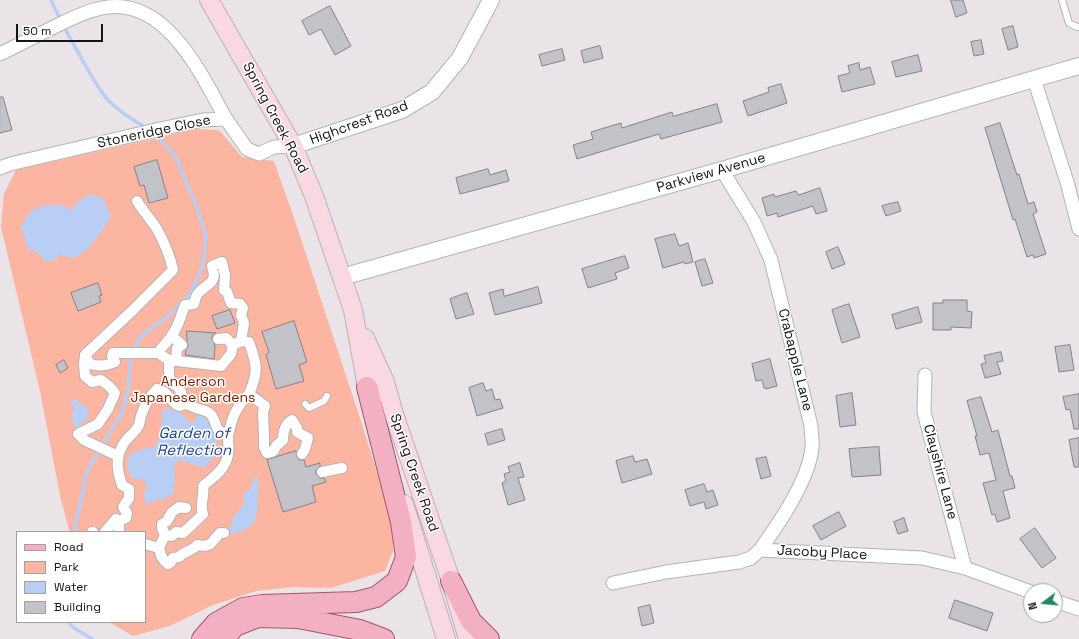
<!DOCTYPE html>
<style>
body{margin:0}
#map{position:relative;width:1079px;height:639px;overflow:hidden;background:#eae4e9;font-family:"Space Grotesk",sans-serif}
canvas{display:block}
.legend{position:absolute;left:16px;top:531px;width:130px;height:92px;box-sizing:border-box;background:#fff;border:1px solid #a1a1a1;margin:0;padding:5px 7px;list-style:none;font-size:12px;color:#151314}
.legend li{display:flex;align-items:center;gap:8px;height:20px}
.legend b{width:20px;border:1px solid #a1a1a1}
.north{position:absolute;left:1023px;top:583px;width:40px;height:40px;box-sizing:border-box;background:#fff;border:1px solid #a1a1a1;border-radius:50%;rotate:254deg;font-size:11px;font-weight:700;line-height:16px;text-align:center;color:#151314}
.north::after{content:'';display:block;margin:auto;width:14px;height:18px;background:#258760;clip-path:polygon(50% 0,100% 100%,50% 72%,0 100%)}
.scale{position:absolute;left:16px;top:24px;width:87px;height:18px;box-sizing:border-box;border:2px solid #151314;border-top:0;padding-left:5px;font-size:12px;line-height:14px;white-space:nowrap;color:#151314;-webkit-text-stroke:3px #fff;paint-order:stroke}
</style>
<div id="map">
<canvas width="1079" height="639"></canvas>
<ul class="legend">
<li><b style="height:5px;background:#f3b0c3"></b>Road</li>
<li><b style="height:11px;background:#fcb5a0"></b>Park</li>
<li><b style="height:11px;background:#b9cef4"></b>Water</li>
<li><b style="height:11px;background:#c3c2c8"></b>Building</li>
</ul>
<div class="north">N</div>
<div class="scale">50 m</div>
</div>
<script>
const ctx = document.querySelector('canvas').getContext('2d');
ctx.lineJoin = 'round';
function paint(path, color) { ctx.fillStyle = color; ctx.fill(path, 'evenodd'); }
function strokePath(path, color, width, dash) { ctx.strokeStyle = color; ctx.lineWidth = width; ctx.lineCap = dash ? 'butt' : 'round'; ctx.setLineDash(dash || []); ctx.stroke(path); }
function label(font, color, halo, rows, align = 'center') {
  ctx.font = font + ' "Space Grotesk",sans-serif'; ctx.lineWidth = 3; ctx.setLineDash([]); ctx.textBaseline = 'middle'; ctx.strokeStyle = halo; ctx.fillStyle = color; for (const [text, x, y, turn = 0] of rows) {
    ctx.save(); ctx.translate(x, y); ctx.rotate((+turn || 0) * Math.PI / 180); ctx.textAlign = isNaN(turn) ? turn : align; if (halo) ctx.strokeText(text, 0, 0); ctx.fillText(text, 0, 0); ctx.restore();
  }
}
paint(new Path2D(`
 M196,129L219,130L242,157L274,161L295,221L360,418L392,521L393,551L385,571L331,588L294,587L256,591L213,605L170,626L133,636L109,622H145V532H70L61,500L40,391L1,227L4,194L16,170Z`), '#fcb5a0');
paint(new Path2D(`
 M88,195C106,195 104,201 111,216C102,231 92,250 75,257C70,259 64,256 60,254L55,260L44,262L43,257L31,249L28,251L23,232L20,228L31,211L44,205H64L70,210L79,201Z
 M72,398L80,402L82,406L85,405L89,411L87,416L88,420L82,422L78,430C74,426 72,420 71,414L75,409L71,404Z
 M168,409C178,410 183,413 189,422H194L198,415H203C211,426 221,443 214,456C212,461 208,465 204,468L186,462L179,460L174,466L175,480L173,494L164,499L156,500L147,505L143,496L147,486L143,479L140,480L132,478C126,467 126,463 131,453L151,447L154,448C163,438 161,424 162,410Z
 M253,478H257L259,482C256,508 264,530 229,534L227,531L231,526L233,518L244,504V499L242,495C250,490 253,488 253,478Z`), '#b9cef4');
strokePath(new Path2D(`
 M51,0C59,18 68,35 78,52C87,68 96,87 109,101C120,112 134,121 147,128
 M74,532L87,471L122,413L128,389L131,358L140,337L168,316L191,293L203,265L206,235L194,200L176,158L169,148L153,134
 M68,622L74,628L92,639`), '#b9cef4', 3.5);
const building = new Path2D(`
 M951,0H963L967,13L956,17Z
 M330,6L351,46L335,55L321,29L309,35L302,21Z
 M1013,26L1018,47L1008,50L1002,29Z
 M981,40L984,54L974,56L971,42Z
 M600,46L603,58L584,63L581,51Z
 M562,49L565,60L542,66L539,55Z
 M918,55L922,71L896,77L892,62Z
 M859,63L860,70L870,67L875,84L842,92L838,76L850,73L848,66Z
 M781,84L787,103L748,116L743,101L769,92L768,88Z
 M0,97H3L12,130L0,133Z
 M717,104L722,122L661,139L659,134L577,159L573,145L593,139L591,132L621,123L622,128L672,112L673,116Z
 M1000,123L1017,175L1019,174L1028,204L1034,202L1037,212L1033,214L1046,254L1034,258L1033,255L1027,257L1015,219L1013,220L985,128Z
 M157,160L168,198L149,203L144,185L140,186L134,167Z
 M488,169L490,175L506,170L509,181L460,194L456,178Z
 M820,188L827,211L816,214L813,206L778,217L777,213L767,216L762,198L774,194L775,197L796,191L798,195Z
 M898,202L901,211L886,216L882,206Z
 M675,234L679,246L688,243L693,262L685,264L684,262L663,268L655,239Z
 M838,247L845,264L832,269L826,252Z
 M625,256L629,268L615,273L617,279L588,288L582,269Z
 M705,259L713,283L702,286L695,262Z
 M98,283L102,295L99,296L101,302L78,311L71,293Z
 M538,287L542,303L495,315L489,293L503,289L504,296Z
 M467,293L474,314L456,319L450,299Z
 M943,300H967V311L972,312L971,328L951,327V330H933V303H943Z
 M849,304L860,337L842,343L832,310Z
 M918,307L922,322L896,329L892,315Z
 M230,310L235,323L217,329L212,316Z
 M294,321L307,362L299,365L304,381L276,389L266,355L269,352L262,332Z
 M187,331L216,333L212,336V339L215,345L214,359L185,355L186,350L188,346L187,340Z
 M1070,345L1074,370L1059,372L1055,347Z
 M1001,352L1003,361L997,362L1001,374L985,378L981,364L986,363L984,356Z
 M770,359L777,386L766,389V388H764L762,380L756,381L752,364Z
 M64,360L68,368L60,373L56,365Z
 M483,383L486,391L492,389L495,400L500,399L503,408L477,416L469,388Z
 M852,393L856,425L840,427L836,396Z
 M1079,394V429H1074L1070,409L1066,410L1063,397Z
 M981,397L992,432L998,430L1010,476H1012L1015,488L1003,491L1010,518L997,522L995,514L992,515L983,483L996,480L989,453L980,455L975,436H977L967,401Z
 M502,429L505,440L488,445L485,434Z
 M1079,438V467H1074L1069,440Z
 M879,447L881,475L852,477L849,449Z
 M296,451L297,457L299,460H304L306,467L320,463V466L316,470V474L320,478H324L326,482L312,486L316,502L283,512L267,460Z
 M633,456L635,462L647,459L652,474L622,483L616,461Z
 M766,457L771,476L761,479L756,459Z
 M520,463L524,477L518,478L525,500L508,505L502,483L506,481L504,474L510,472L508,467Z
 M704,484L707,492L713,490L718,505L706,509L704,502L690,506L685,490Z
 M839,512L846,526L821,540L813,526Z
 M904,518L908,531L898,534L894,522Z
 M1035,528L1056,558L1042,568L1020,539Z
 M955,600L993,613L987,631L949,618Z
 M650,605L654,623L642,626L638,608Z`);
paint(building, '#c3c2c8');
strokePath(building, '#848288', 1);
const service = new Path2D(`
 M1062,0L1069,23L1077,27H1079
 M305,404L309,408L324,401L327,396`);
const pedestrian = new Path2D(`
 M137,201C143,211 151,220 157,229C164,242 170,255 173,270L133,310L85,355L90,364C99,367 108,365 115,362L112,356L113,353H158L169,360V377L172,383L178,387L181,392L184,404C193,405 193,408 199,409C215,413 212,417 218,430L228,436C232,418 235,408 249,394
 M172,336L182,345L177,348L176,361
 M218,339L226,338L233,345
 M158,353C162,346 168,342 172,335C179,326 181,315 185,305L194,304C195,301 195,298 197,295C204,283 219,286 212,266L222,262L225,275L224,290L227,292L231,303L240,304L243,308L241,315L244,323L241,341L249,342C257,365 259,371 249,394L265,406L263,412L264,435V447L267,453C274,452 274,451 276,446C278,444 281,442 283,440C283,432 285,424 292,420L297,428V432L308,438L305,449L302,454
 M85,355L84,364L85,376L92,382L101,380L109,386L115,393L108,409L98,424L78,434L84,440L118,456
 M169,360L221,366L231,354L233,345L241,341
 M322,472L342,468
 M92,532H93
 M105,532L116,519L119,521
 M119,532V521L126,518L127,513L123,507L129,498V489L122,485C116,468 115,454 127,439C131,435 137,430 139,425C140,422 140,419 141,416C144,406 149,397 157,389C167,390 170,402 179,406L184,404
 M165,535L162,528V524L167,521L172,512L179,507L186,508
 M145,544L159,548L165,535L172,536L176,532L183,533L203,514C199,504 205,498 203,486C213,477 225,470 228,455C229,450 228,442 228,436
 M159,548C161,556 162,560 168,564L171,562L173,558L179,557C184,551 193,551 197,545C212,548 211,542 220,533H224`);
const minor = new Path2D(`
 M0,54C20,44 40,34 60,24C75,17 91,9 108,7C168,0 202,76 226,119
 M1034,79L1067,182L1079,229
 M0,168L10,164L160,129L203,120L226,119L247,149L254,152L259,154L274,147L293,146
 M722,170L754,222L771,260L811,426C811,433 813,441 812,448C808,482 779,523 760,550
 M925,375L924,412L965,568
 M613,583L666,572L739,562L751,558L760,550L922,558L965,568L1031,592
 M1055,601L1079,609`);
const tertiary = new Path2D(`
 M293,146L402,110L432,92L460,58L491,0
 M342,277L722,170L1079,66`);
const secondary = new Path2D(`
 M209,0L293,146L314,196L353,310L367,387L372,401
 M365,338L385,382L394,414L451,581L468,639
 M404,504L446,639`);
const primary = new Path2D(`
 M451,581L471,621L489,639
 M202,639L216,623L243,608L262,605L356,602L376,597L397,581L406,557L401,522L367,387
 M224,639L235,626L258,617L298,618L360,630L384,639`);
strokePath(service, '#b7b2b6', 8);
strokePath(pedestrian, '#b7b2b6', 12);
strokePath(minor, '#b7b2b6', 15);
strokePath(tertiary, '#b7b2b6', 18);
strokePath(secondary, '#b7b2b6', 20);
strokePath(primary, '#a0576c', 22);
strokePath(service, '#fff', 6);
strokePath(pedestrian, '#fff', 10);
strokePath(minor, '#fff', 13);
strokePath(tertiary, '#fff', 16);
strokePath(secondary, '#f9d8e1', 18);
strokePath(primary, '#f3b0c3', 20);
label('14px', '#151314', '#fff', [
 ["Spring Creek Road",275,118,62],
 ["Highcrest Road",359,123,-20],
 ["Stoneridge Close",154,132,-12],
 ["Parkview Avenue",711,173,-16],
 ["Crabapple Lane",795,360,76],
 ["Clayshire Lane",940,472,75],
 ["Spring Creek Road",414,473,71],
 ["Jacoby Place",822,553,3]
]);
label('14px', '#782000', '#fff', [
 ["Anderson",193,382],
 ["Japanese Gardens",193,398]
]);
label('italic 15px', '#21448c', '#fff', [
 ["Garden of",194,434],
 ["Reflection",194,451]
]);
</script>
